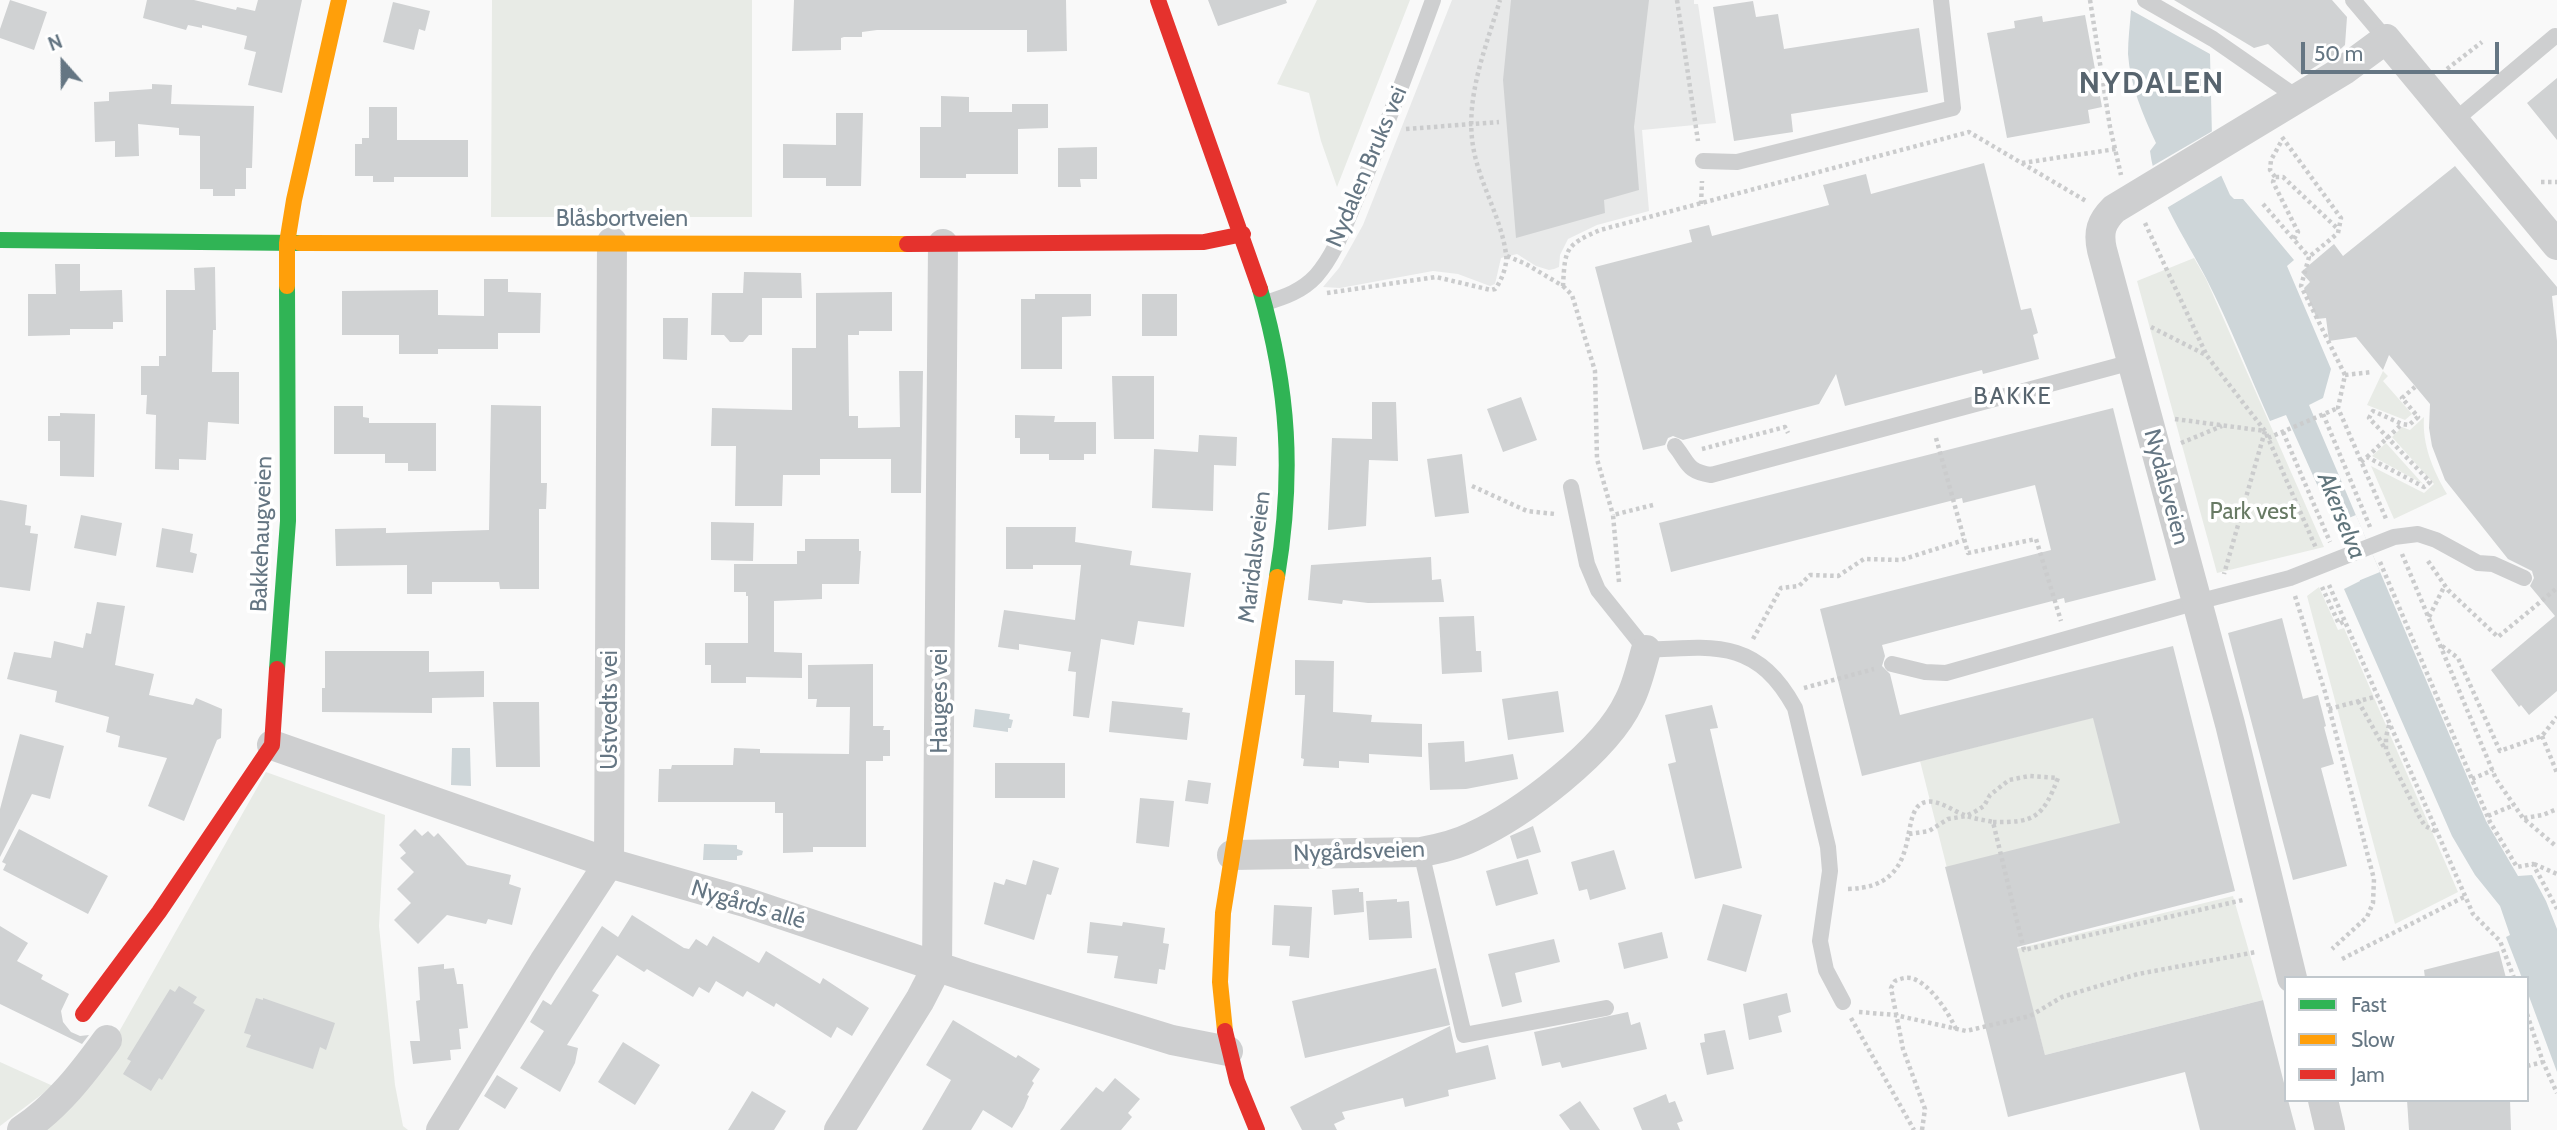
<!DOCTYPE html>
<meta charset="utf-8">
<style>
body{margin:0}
#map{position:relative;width:2557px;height:1130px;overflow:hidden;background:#f9f9f9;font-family:Cabin,sans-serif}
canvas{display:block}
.legend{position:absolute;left:2284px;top:976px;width:245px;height:126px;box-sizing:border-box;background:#fff;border:2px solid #c1c8cd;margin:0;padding:9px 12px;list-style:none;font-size:21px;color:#657683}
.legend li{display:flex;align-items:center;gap:14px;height:35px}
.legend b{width:35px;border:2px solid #c1c8cd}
.north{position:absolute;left:28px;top:28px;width:70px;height:70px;-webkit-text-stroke:5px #fff;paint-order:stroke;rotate:339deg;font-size:19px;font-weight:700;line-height:28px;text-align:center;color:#657683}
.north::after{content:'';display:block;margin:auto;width:24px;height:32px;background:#657683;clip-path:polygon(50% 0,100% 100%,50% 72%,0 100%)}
.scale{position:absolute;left:2301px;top:42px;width:198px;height:32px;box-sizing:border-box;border:4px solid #657683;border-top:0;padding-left:9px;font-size:21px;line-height:24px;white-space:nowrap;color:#657683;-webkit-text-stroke:5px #fff;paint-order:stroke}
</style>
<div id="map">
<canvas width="2557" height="1130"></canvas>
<ul class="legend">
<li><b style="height:9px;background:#30b455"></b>Fast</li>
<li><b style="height:9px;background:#ff9f0a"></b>Slow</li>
<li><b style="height:9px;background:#e5322d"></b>Jam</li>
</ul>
<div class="north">N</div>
<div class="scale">50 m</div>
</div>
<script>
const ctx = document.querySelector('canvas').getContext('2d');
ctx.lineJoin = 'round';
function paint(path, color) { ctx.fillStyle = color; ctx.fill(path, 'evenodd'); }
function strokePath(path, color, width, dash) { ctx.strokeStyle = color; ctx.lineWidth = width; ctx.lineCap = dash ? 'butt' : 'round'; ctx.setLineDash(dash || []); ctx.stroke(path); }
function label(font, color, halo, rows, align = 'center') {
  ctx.font = font + ' Cabin,sans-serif'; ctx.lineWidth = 7; ctx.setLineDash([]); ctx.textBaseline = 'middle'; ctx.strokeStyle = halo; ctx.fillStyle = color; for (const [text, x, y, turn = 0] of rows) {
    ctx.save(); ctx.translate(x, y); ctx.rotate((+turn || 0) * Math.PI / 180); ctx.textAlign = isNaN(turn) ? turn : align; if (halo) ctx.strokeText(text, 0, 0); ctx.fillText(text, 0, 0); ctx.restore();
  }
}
paint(new Path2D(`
 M1452,0H1694V4H1698L1716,123L1642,130L1649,211L1597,225L1568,239L1560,255L1559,267L1554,269L1549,270L1536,266L1517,254L1501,258L1495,284L1490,286L1458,274L1433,271L1340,288L1323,287L1339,268L1363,225Z`), '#e8e9e9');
paint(new Path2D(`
 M492,0H752V217H491Z
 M1317,0H1410L1337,187L1321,141L1309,93L1277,84Z
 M2194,258L2206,279L2324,547L2217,573L2137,281Z
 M2383,371L2388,376L2383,381L2412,414L2405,420L2367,405Z
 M2424,417C2422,445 2433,470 2447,494L2394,519L2371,466L2424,493L2434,484L2392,437L2402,427L2410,430Z
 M2386,443L2423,484L2372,456Z
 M2319,587L2338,630L2344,628L2458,892L2395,924L2307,596Z
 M2095,717L2121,824L1947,868L1920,761Z
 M266,772L385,815L379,926L395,1085L403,1126L408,1130H27L107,1053Z
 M2233,896L2263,1000L2045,1055L2016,949Z
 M0,1062L53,1086L0,1126Z`), '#e8ebe6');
paint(new Path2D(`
 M2131,10L2210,54L2212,137L2216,164L2230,195L2234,199H2243L2294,260L2287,266L2331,369L2323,398L2309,405L2486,821L2518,876L2532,875L2546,901L2557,929V1072L2527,991V978H2522L2506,937L2510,935L2500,906L2475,875L2452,836L2344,589L2360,581L2286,415L2270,421C2249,374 2230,325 2206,278C2185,237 2156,198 2150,151L2156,143C2143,115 2130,85 2128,54C2128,39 2130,24 2131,10Z
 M975,709L1010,714L1009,719L1013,720L1011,728H1008V732L973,727Z
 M452,748H470L471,786L451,785Z
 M704,844L737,845V849L743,851L742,855L737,856V860H703Z`), '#ced6d9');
paint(new Path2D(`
 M2216,129L2217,154L2224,174L2165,209L2149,168Z
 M2356,515L2380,572L2358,581L2334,524Z`), '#f9f9f9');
paint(new Path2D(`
 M10,0L47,12L34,50L0,38V29Z
 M147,0H194L236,10L237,7L255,11L258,0H302L282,93L248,85L256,52L244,49L247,36L202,25V28L188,25L186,30L143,18Z
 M794,0H1066L1067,51L1027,52V30H877L862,32V37H844L841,38V50L792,51Z
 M1208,0H1286L1287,3L1218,26Z
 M1511,0H1649L1634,127L1639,190L1604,200L1605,213L1516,238L1503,80Z
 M2174,0H2332L2347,17L2345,45L2334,55L2302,75L2268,44L2254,48Z
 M1753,1L1756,17L1778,14L1784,49L1919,28L1928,92L1791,114L1793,132L1734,141L1713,7Z
 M393,2L430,11L425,31L419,29L414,50L383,42Z
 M2085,15L2102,107L2088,110L2090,123L2007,138L1987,33L2015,28L2014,21L2042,16L2043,22Z
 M2557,78V140L2527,103Z
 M152,84L172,85L171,104L254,106L252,168H246V189H235V196H213V189H200V136L179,135V128L138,124L139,156L115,157V141L95,142L94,102L109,101V92L152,89Z
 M941,96L969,97V112H1012V104H1048V128L1018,129V174H966V178H920V127H941Z
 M369,107H397V140H468V177H394V182H373V176H355V144H362V138H369Z
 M836,113H863L861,186H826V178H783V144L836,145Z
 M1097,147V179H1080L1081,187H1058V148Z
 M1984,163L2021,310L2031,308L2038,333L2033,335L2039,359L1983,374L1982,370L1845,406L1836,374L1819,404L1683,440L1673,436L1668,438L1665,445L1643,450L1595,267L1692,242L1689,230L1709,225L1712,236L1829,205L1823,185L1866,174L1871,194Z
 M2455,166L2557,287V295L2552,296L2557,341V691L2529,715L2521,705L2519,707L2491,670L2555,616L2530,586L2534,578L2532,571L2508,559L2445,480L2432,446L2429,428L2430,404L2389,355L2383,370L2356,337L2329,341L2326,318L2317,319L2304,288L2310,282L2301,272L2334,244L2343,256Z
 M55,264H80V291L122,290L123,322H113V329H70V335L28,336V294H56Z
 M215,267L216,330H213L212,372H239V424L208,422L206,460L179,459V470L155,469L156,415L146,414L147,395H141V366H159V356H166V290H195L194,268Z
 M744,272L801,273L802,298H762V335H749L743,342H730L724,335H711L712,293H743Z
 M484,279H508V292L541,293L540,333H498V349H438V354H399V335H342V291L438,290V315L484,316Z
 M892,292V331H859V335H848L849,416H858V428L900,427L899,371H923L921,493H891V459H820V475H783L782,506H735L736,446H711L712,408L792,410V348H816V293Z
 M1035,294H1091V316L1062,317V369H1021V299H1035Z
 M1142,294H1177V336H1142Z
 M663,318H688L687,360L663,359Z
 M1112,376H1154V439H1114Z
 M1521,397L1537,440L1503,452L1487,409Z
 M1372,402H1396L1398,461L1369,460L1366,526L1328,530L1332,438L1372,439Z
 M491,405L541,406V483H547L546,509H539V589H500L499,582H432V594H407V565L336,566L335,529L386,528V533L489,530Z
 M334,406H363V417L369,418V423H436V471H408V463H385V454H334Z
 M2113,408L2156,580L2065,603L2064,598L1882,645L1885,656L1882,666L1890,674L1900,715L2173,646L2235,891L2017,947L2045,1055L2263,1000L2286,1091V1100H2288L2296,1130H2200L2185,1072L2008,1117L1945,867L2120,823L2093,718L1862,776L1820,609L2051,550L2035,485L1963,503L1962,498L1671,572L1659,523Z
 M60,413L95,414L94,477L60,476V441H48V416H60Z
 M1015,415L1055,416L1054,422H1096V454H1084V460H1049V454H1020V438H1015Z
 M1199,435L1237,437L1236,466L1214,465L1213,511L1152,508L1154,449L1198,452Z
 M1462,454L1469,513L1435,517L1427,459Z
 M0,500L27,505L25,525L31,526L30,533L38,534L30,591L0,587Z
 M81,515L122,523L116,556L74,548Z
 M711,522L754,523L753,561L711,560Z
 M1006,527H1076L1075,542L1132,551L1130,565L1191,573L1184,627L1138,621L1134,645L1101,639L1089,718L1073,716L1076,672L1068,671L1071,652L1019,644V650L998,647L1004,610L1075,620L1081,565H1033V569H1006Z
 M162,528L193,534L190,552L197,554L193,573L156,567Z
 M805,539H859V551H861L859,584H822V599L774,601V652L802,653V678L746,677V683H711V665H705V643H748V596H746V592H734V564H797V551H805Z
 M1431,557L1432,580L1441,579L1444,602L1368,603L1343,600L1342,604L1308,600L1311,565Z
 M97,602L125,606L115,665L154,674L149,695L193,705L196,698L222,709L221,738L217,740L184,821L148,806L167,758L118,747L120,736L106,732L109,717L55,702L57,691L7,679L14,652L51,658L54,641L83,648L86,633L91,634Z
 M1474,616L1476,651H1481L1482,672L1442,674L1439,617Z
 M2282,618L2303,699L2318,695L2326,726L2324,727L2334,764L2321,768L2347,866L2293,880L2228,633Z
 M325,651H429V672L484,671V697L432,698V713L322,712V688H325Z
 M1295,660L1334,661L1333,712L1372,715L1371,722L1422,724V757L1369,754V763L1339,761V768L1303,766L1304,759L1301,758L1305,695H1295Z
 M873,664V726H884L883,730H890V756H883V761H866V847H813V852L783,853V813H775V802H658L659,769H671L672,765H733L734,748L760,749V753L849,754L850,707H816L817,699H808V665Z
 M1558,691L1564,732L1508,740L1502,699Z
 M1112,701L1183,708L1182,712L1190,713L1187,740L1109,732Z
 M493,702H539L540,767H496Z
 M1712,705L1718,728L1710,729L1742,868L1695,879L1668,764L1676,762L1665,715Z
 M20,734L64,746L50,799L32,794L0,857V809Z
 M1464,741L1465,762L1513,754L1518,779L1466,789L1430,790L1428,743Z
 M995,763H1065V798H995Z
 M1188,780L1211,783L1208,804L1185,801Z
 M1140,798L1174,801L1169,847L1136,843Z
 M1533,826L1541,852L1517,859L1510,836Z
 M19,829L108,876L88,914L3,870L6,864L2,862Z
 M415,829L422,836L428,831L434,837L438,833L467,865L511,875L509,884L521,888L512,925L488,919L486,924L447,915L418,944L394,920L411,903L397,889L414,872L400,858L406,853L399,845Z
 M1614,850L1626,889L1590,900L1587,889L1579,891L1571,862Z
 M1528,859L1538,894L1496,906L1486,871Z
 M1033,860L1059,868L1051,895L1047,894L1034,940L984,924L994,882L1004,885L1006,879L1026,885Z
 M1359,888V892H1363L1364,912L1334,915L1332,890Z
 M1397,899V902L1409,901L1412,938L1369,940L1366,901Z
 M1723,904L1762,915L1746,972L1707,960Z
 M1274,905L1312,907L1309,958L1289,956L1290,946L1272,945Z
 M632,915L684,948L689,949L696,939L707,946L713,936L759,963L766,951L820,984L823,978L869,1008L852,1036L837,1027L831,1038L776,1003L774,1007L747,991L743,997L716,981L709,993L699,987L693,997L647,969L644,972L617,955L592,991L599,995L567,1045L578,1048L575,1063L560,1092L520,1068L544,1031L530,1022L543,1000L551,1005L602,926L618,937Z
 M1090,922L1122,926L1123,922L1165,928L1163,943L1169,944L1165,970L1159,969L1157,984L1114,978L1118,956L1087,953Z
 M0,926L28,943L17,961L43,975L41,979L69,994L61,1011L63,1022L71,1032L80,1036L89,1035L82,1044L0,1004Z
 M1662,932L1668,958L1624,969L1618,943Z
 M1554,939L1560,962L1515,973L1522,1002L1502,1007L1488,954Z
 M2499,951L2506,978H2425L2424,970Z
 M444,964V969L454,968L457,984H463L468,1028L459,1029L461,1049L450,1050L451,1060L413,1064L410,1041H420L416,1001L420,1000L418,967Z
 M1436,968L1450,1025L1305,1058L1292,1001Z
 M179,986L197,997L193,1003L205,1010L162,1080L159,1078L151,1091L123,1074L131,1061L127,1059L170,989L175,992Z
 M1787,993L1791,1012L1778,1016L1782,1032L1749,1040L1743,1004Z
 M256,998L263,1000V998L335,1023L326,1050L320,1047L313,1069L246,1047L251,1035L244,1033Z
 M1628,1012L1631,1025L1640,1022L1647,1049L1562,1068L1560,1062L1542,1066L1534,1032Z
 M953,1020L1016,1058L1018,1055L1040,1069L1032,1081L1034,1083L1027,1095L1029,1096L1024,1108L1012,1128L983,1110L971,1130H922L951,1080L926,1065Z
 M1450,1026L1456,1053L1488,1045L1496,1079L1448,1090L1449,1096L1405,1107L1403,1098L1342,1112L1345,1119L1334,1124L1337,1130H1302L1290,1107Z
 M1725,1030L1734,1069L1707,1075L1700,1043L1705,1042L1704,1034Z
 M623,1042L660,1065L635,1105L598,1082Z
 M497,1075L518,1088L505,1109L484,1096Z
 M1115,1078L1140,1099L1128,1113L1132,1117L1121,1130H1060L1096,1087L1103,1092Z
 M752,1091L786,1111L774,1130H728Z
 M1666,1094L1669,1103L1675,1101L1683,1121L1677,1123L1680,1130H1642L1633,1108Z
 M2407,1100H2510L2511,1130H2409Z
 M1580,1101L1600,1130H1570L1559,1115Z`), '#d0d2d3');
strokePath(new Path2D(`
 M1677,0L1698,141
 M2090,0L2110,127L2121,175
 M2447,69L2482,42
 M1406,129L1499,122
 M2282,137L2341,218L2338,233L2309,257
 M2022,163L2116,149
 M2275,177L2270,170L2271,160L2281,142
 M2541,182H2557
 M1701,204L1702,181
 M2263,204L2309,257L2301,286L2345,375L2338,408L2387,521
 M2145,223L2207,356L2265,431L2316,548
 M2294,239L2298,232L2273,182L2275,177H2283L2338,229
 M1507,256L1526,264L1563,286C1565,249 1565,245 1600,230L1969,132L2086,201
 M1563,286L1572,295L1595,371L1597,459L1613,515
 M1327,293L1436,277L1491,290L1495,289C1501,282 1508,264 1506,254C1501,217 1479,183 1473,146C1465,97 1486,47 1500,0
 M2151,327L2206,355
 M2345,375L2372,372
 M2323,414L2370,527
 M2175,419L2265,431L2224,574
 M2283,432L2330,542
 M1936,438L1968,553L2036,539L2061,621
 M2268,438L2338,408
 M2181,443L2222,426
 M1702,449L1785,427L1788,433
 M2367,457L2402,424
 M2361,462L2367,457L2424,487L2430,482L2369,418L2373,411L2402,424L2409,425L2418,417L2402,398L2415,387
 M1472,486L1527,511L1555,514
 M2402,554L2496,779L2523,818L2557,847
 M2428,561L2448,590L2498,637L2557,588
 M2380,562L2490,822L2517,867L2533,864L2557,909
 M1619,582L1613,515L1653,505
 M2329,585L2473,914L2500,941L2514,978
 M2322,587L2339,624L2345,621
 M2295,596L2325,692L2374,879L2373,903L2367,917L2332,949
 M2429,617L2445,585
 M1753,639L1781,588L1799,586L1810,575L1838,576L1864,559L1901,560L1964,540
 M2442,646L2458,658L2500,751L2542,736L2557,717
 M1804,688L1874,669
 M2358,701L2385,749
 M2329,709L2378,696
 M2389,725L2386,737V750L2419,816L2425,826L2437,832
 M2542,736L2557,773
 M2472,779L2493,770
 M2488,816L2514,805
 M2524,818L2543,815L2557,809
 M1909,834L1929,831L1948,819L1966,816L1976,811L1984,806L1990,795L2009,780L2029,776L2058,778C2043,817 2035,823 1993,822
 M2534,864L2557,874
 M1848,889C1929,887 1895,808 1926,802C1939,799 1954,812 1967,816C1975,819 1984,820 1993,822L2024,950L2243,900
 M2342,959L2466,896
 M1859,1012L1895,1015L1966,1031L2030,1016L2062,997L2138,974L2256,952
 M2527,1014L2543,1062L2557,1093
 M1851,1018L1914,1130
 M2527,1066L2543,1062
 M1922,1130L1925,1109L1903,1049L1891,988L1895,981C1900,979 1905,977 1911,978C1930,983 1948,1012 1956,1029`), '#cbcccd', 4.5, [3.5, 3.5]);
strokePath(new Path2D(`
 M2145,0L2213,39L2298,98
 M2353,0L2386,39
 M2454,121L2555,36
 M1703,161L1737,162L1953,108L1941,0
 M1265,303C1285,297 1302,291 1316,276C1337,252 1347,219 1360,190C1386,127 1410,64 1433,0
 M1675,446C1689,463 1686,471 1711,475L2132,362
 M1571,487L1587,564L1598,590L1646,650C1715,646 1757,639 1795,708L1828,847L1830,871L1820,941L1826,970L1843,1002
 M1892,664L1925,672L1946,673L2197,602L2290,578L2394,537L2418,534L2436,540L2478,563L2493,564L2524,578
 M1421,852L1464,1035L1606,1008`), '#cecfd0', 16);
strokePath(new Path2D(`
 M272,745L609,863L745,902L965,976L1172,1040L1228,1051
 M1232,855L1421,852C1438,849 1456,845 1472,837C1522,814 1606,751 1629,701C1637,686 1641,667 1646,650
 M2292,978L2230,724L2102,250C2098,232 2101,222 2114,209L2344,70L2386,39L2557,245
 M2323,1100L2330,1130
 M22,1130C57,1107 83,1073 107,1040
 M441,1130L544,962L609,863L612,242
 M839,1130L920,1000L937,967L943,244`), '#cecfd0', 30);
strokePath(new Path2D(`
 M0,240L300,243
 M1260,289C1289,390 1294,474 1277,577
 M277,669L288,521L287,286`), '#30b455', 16);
strokePath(new Path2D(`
 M300,243L907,244
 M287,286V243L294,200L339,0
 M1225,1031L1220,982L1223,913L1277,577`), '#ff9f0a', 16);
strokePath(new Path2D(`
 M1158,0L1260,289
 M907,244L1204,242L1243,234
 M83,1014L159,912L272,745L277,669
 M1225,1031L1237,1081L1257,1130`), '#e5322d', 16);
label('23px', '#657683', '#fff', [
 ["Nydalen Bruks vei",1367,167,-67],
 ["Blåsbortveien",622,219],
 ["Nydalsveien",2166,487,75],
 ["Bakkehaugveien",262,534,-88],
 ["Maridalsveien",1255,557,-83],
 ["Hauges vei",940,701,-90],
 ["Ustvedts vei",610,710,-90],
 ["Nygårdsveien",1359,852,-2],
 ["Nygårds allé",748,905,17]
]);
label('23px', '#687a64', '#fff', [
 ["Park vest",2253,512]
]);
ctx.letterSpacing = '2px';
label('24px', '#57646e', '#fff', [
 ["BAKKE",2013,397]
]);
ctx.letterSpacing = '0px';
label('italic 24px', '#60757c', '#fff', [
 ["Akerselva",2341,516,68]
]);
ctx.letterSpacing = '2px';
label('bold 30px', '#57646e', '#fff', [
 ["NYDALEN",2152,84]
]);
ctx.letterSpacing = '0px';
</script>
